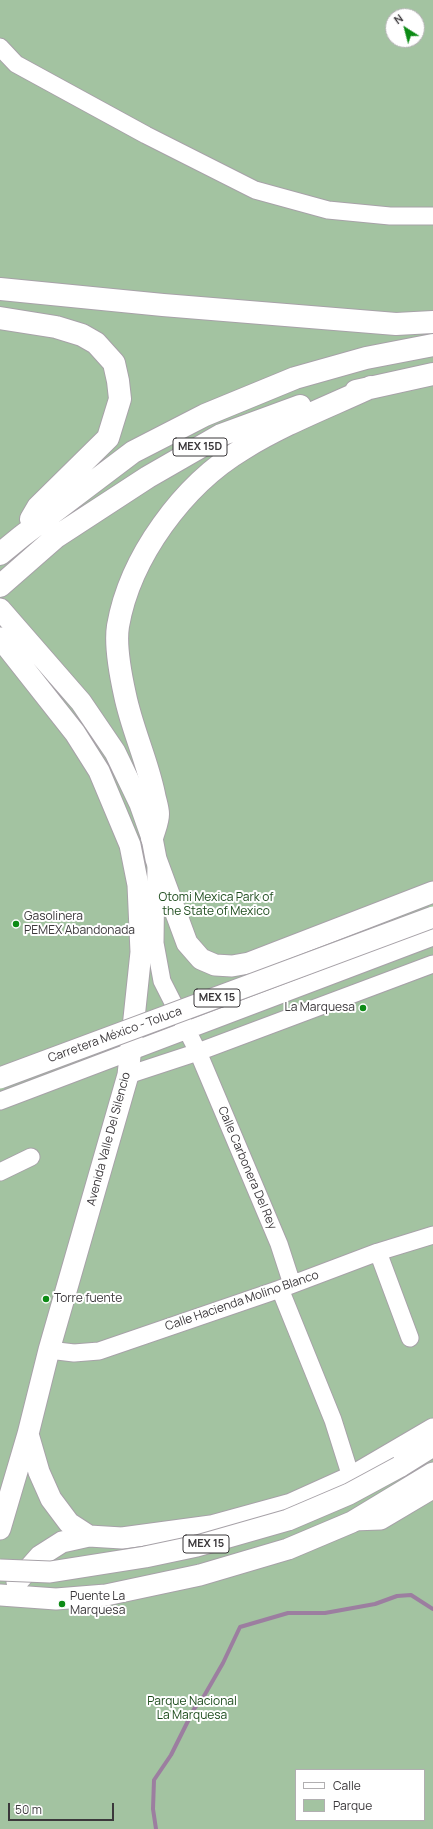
<!DOCTYPE html>
<meta charset="utf-8">
<style>
body{margin:0}
#map{position:relative;width:433px;height:1829px;overflow:hidden;background:#eae4eb;font-family:Manrope,sans-serif}
canvas{display:block}
.legend{position:absolute;left:295px;top:1769px;width:130px;height:52px;box-sizing:border-box;background:#fff;border:1px solid #b1afb1;margin:0;padding:5px 7px;list-style:none;font-size:12px;color:#3b383b}
.legend li{display:flex;align-items:center;gap:8px;height:20px}
.legend b{width:20px;border:1px solid #b1afb1}
.north{position:absolute;left:385px;top:8px;width:40px;height:40px;box-sizing:border-box;background:#fff;border:1px solid #b1afb1;border-radius:50%;rotate:324deg;font-size:11px;font-weight:700;line-height:16px;text-align:center;color:#3b383b}
.north::after{content:'';display:block;margin:auto;width:14px;height:18px;background:#0c8b15;clip-path:polygon(50% 0,100% 100%,50% 72%,0 100%)}
.scale{position:absolute;left:8px;top:1803px;width:106px;height:18px;box-sizing:border-box;border:2px solid #3b383b;border-top:0;padding-left:5px;font-size:12px;line-height:14px;white-space:nowrap;color:#3b383b;-webkit-text-stroke:3px #fff;paint-order:stroke}
</style>
<div id="map">
<canvas width="433" height="1829"></canvas>
<ul class="legend">
<li><b style="height:5px;background:#fff"></b>Calle</li>
<li><b style="height:11px;background:#a3c3a1"></b>Parque</li>
</ul>
<div class="north">N</div>
<div class="scale">50 m</div>
</div>
<script>
const ctx = document.querySelector('canvas').getContext('2d');
ctx.lineJoin = 'round';
function paint(path, color) { ctx.fillStyle = color; ctx.fill(path, 'evenodd'); }
function strokePath(path, color, width, dash) { ctx.strokeStyle = color; ctx.lineWidth = width; ctx.lineCap = dash ? 'butt' : 'round'; ctx.setLineDash(dash || []); ctx.stroke(path); }
function label(font, color, halo, rows, align = 'center') {
  ctx.font = font + ' Manrope,sans-serif'; ctx.lineWidth = 4; ctx.setLineDash([]); ctx.textBaseline = 'middle'; ctx.strokeStyle = halo; ctx.fillStyle = color; for (const [text, x, y, turn = 0] of rows) {
    ctx.save(); ctx.translate(x, y); ctx.rotate((+turn || 0) * Math.PI / 180); ctx.textAlign = isNaN(turn) ? turn : align; if (halo) ctx.strokeText(text, 0, 0); ctx.fillText(text, 0, 0); ctx.restore();
  }
}
paint(new Path2D(`
 M0,0H433V1829H0ZM393,16H417V40H393ZM296,1770H424V1820H296Z`), '#a3c3a1');
strokePath(new Path2D(`
 M156,1829L153,1809L154,1780L171,1755L194,1709L204,1696L223,1663L240,1627L288,1613H325L375,1604L397,1596L411,1595L433,1609`), '#9c7ea0', 4);
const minor = new Path2D(`
 M0,47L16,64L146,135L255,190L328,210L390,216H433
 M156,864L155,943L162,981L198,1052L279,1244L292,1284
 M128,1075L198,1052L433,964
 M0,1101L433,937
 M0,1172L31,1157
 M378,1252L410,1338
 M280,1289L333,1420L351,1477
 M49,1350L74,1353L99,1351L280,1289L378,1252L433,1235
 M352,1522L381,1521L433,1490`);
const major = new Path2D(`
 M0,609L81,702L115,752L140,804L152,838L156,859L187,943L201,959L215,965L232,966L249,963L433,892
 M0,638L75,733L99,771L130,845L138,885L141,952L128,1075L49,1350L28,1434L0,1529
 M28,1434L39,1472L51,1499L69,1523L89,1536L122,1538L211,1526L291,1504L351,1477L433,1429
 M399,1467L433,1446
 M17,1582L40,1556L62,1542L89,1536
 M0,1595L56,1599L106,1595L200,1575L288,1549L352,1522L433,1473`);
const highway = new Path2D(`
 M0,289L163,305L396,324L433,322
 M0,318L56,327L82,335L96,343L114,363L118,381L120,399L108,438L38,507L31,519
 M356,391L433,374
 M0,554L22,536L133,452L205,415L295,378L366,358L433,345
 M0,586L56,537L148,477L221,435L300,406
 M152,838C154,830 158,822 158,814C158,808 155,800 154,794C147,760 132,729 125,695C121,677 115,645 118,626C130,557 183,485 243,449C283,424 328,407 371,387`);
strokePath(minor, '#a7a2a8', 19);
strokePath(major, '#a7a2a8', 23);
strokePath(highway, '#a7a2a8', 24);
strokePath(minor, '#fff', 17);
strokePath(major, '#fff', 21);
strokePath(highway, '#fff', 22);
const majorBridge = new Path2D(`
 M0,1078L433,917
 M0,1570L50,1572L145,1557L197,1546L288,1520L349,1494L399,1467`);
strokePath(majorBridge, '#a7a2a8', 23, []);
strokePath(majorBridge, '#fff', 21);
for (const [x, y, r, color] of [
 [16,924,4,"#0c8b15"],
 [363,1008,4,"#0c8b15"],
 [46,1299,4,"#0c8b15"],
 [62,1604,4,"#0c8b15"]
]) { const dot = new Path2D(); dot.arc(x, y, r, 0, 2 * Math.PI); ctx.fillStyle = color; ctx.fill(dot); strokePath(dot, '#fff', 1.5); }
for (const [x, y, w] of [
 [200,447,54],
 [217,998,46],
 [206,1544,46]
]) { const box = new Path2D(); box.roundRect(x - w / 2, y - 9, w, 18, 3); ctx.fillStyle = '#fff'; ctx.fill(box); strokePath(box, '#3b383b', 1); }
label('bold 11px', '#3b383b', null, [
 ["MEX 15D",200,447],
 ["MEX 15",217,998],
 ["MEX 15",206,1544]
]);
label('12px', '#1f4d1e', '#fff', [
 ["Otomi Mexica Park of",216,898],
 ["the State of Mexico",216,912],
 ["Parque Nacional",192,1702],
 ["La Marquesa",192,1716]
]);
label('12px', '#3b383b', '#fff', [
 ["Gasolinera",24,917],
 ["PEMEX Abandonada",24,931],
 ["La Marquesa",355,1008,"right"],
 ["Torre fuente",54,1299],
 ["Puente La",70,1597],
 ["Marquesa",70,1611]
], 'left');
label('12px', '#3b383b', '#fff', [
 ["Carretera México - Toluca",115,1035,-20],
 ["Avenida Valle Del Silencio",109,1139,-75],
 ["Calle Carbonera Del Rey",247,1168,67],
 ["Calle Hacienda Molino Blanco",242,1301,-19]
]);
</script>
